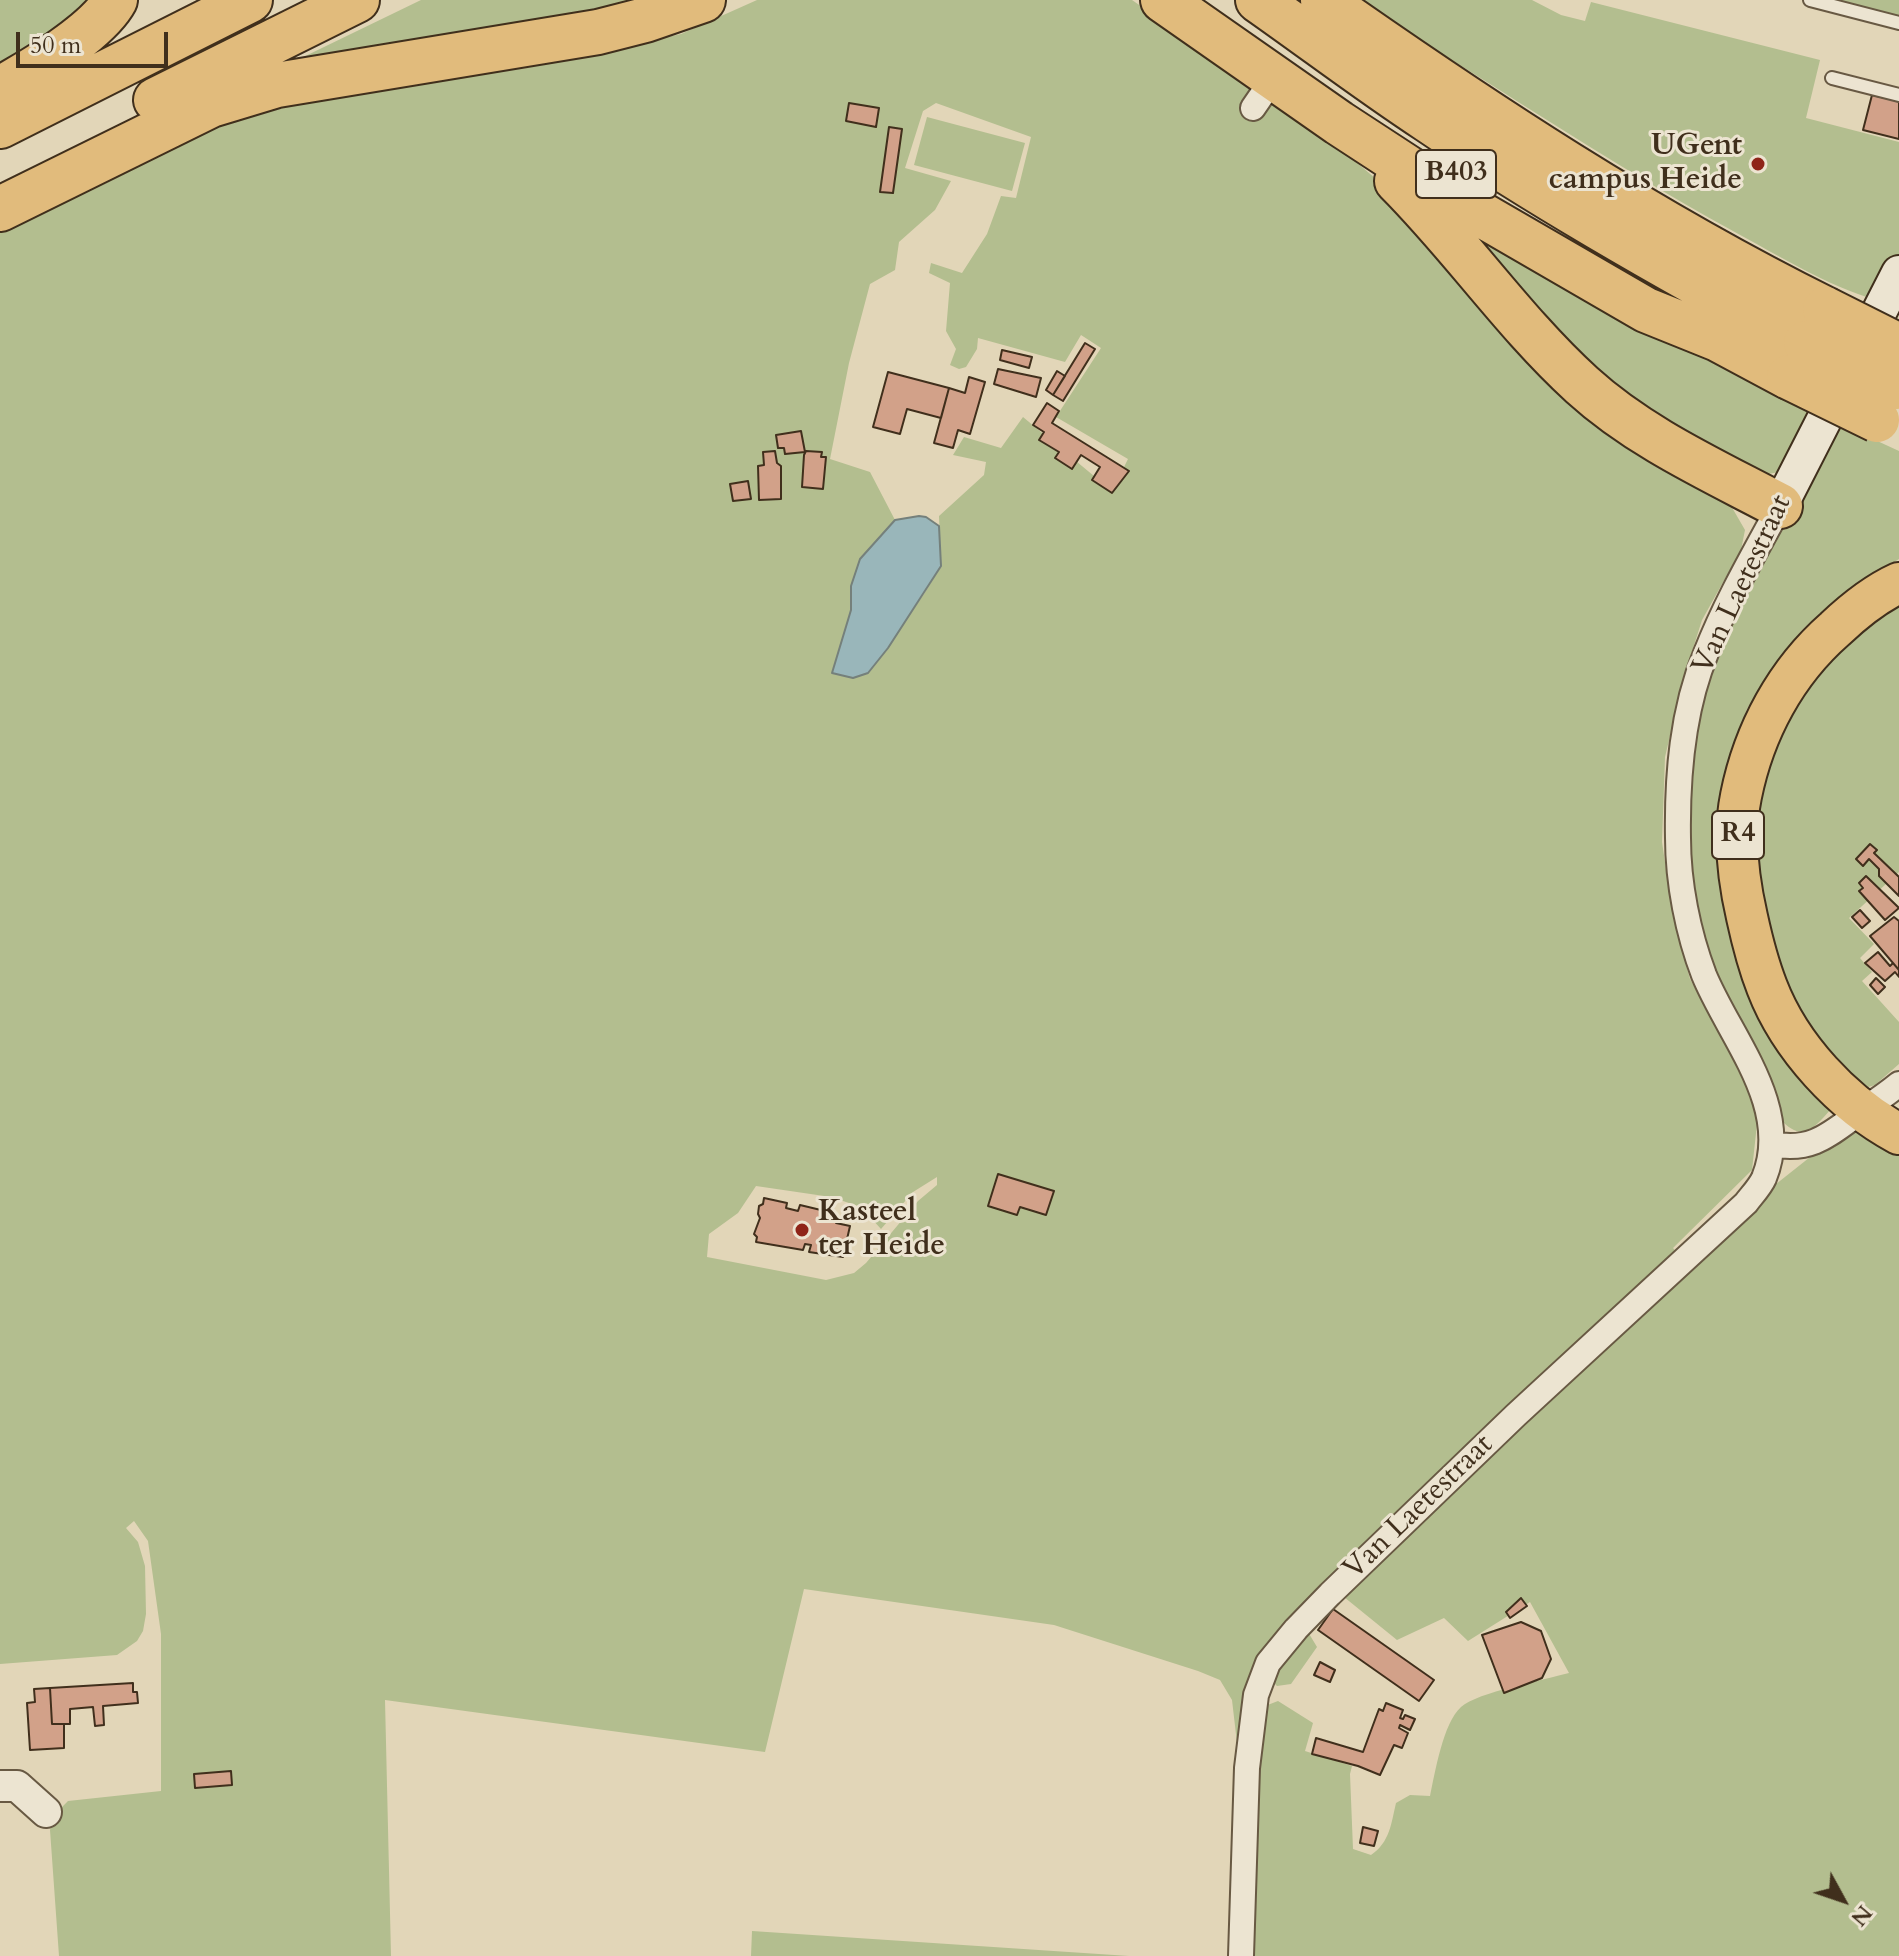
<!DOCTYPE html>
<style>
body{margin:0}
#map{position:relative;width:1899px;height:1956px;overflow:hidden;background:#e2d6b8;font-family:Cardo,serif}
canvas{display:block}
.north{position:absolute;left:1803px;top:1860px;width:80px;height:80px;-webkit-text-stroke:6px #ece4d1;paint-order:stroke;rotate:130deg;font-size:22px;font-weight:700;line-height:32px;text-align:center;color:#402f1c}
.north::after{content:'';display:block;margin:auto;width:28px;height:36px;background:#402f1c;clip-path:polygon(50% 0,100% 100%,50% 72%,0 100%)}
.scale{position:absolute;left:16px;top:32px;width:152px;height:36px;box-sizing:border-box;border:4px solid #402f1c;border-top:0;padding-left:10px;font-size:24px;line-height:28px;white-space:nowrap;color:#402f1c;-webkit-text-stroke:6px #ece4d1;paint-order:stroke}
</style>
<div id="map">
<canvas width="1899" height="1956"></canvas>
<div class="north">N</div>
<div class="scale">50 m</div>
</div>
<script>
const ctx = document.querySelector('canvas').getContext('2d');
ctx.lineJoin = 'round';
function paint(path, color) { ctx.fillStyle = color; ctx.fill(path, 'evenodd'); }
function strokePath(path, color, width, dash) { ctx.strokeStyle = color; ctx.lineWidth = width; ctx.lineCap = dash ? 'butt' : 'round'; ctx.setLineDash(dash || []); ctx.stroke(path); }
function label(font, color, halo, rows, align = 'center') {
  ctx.font = font + ' Cardo,serif'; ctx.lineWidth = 6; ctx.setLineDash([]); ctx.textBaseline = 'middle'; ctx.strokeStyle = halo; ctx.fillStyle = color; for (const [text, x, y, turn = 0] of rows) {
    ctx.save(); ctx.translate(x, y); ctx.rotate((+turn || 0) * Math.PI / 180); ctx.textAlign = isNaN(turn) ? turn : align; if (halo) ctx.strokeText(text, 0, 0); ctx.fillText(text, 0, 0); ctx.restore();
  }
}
paint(new Path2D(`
 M0,0H91L62,35L0,67Z
 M421,0H661L291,63Z
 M757,0H1132L1314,126L1376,179L1536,371L1575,402L1730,504L1745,530L1741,550L1702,620L1684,677L1665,757L1662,842L1673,917L1690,979L1739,1066L1758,1115L1752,1170L1673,1248L1688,1265L1766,1192L1853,1123L1899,1148V1956H1249L1255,1760L1265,1706L1278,1701L1313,1723L1305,1751L1352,1766L1350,1774L1353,1849L1371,1855C1390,1842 1391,1824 1396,1803L1410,1795L1430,1796C1435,1773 1443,1723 1461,1707C1478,1692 1544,1680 1569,1673L1530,1602L1468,1641L1444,1618L1397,1640L1344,1597L1308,1632L1317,1647L1291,1684L1277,1686L1271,1680L1245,1692L1237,1743L1232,1700L1220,1680L1198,1671L1054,1625L804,1589L765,1752L385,1700L391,1956H59L50,1830L56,1813L68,1801L161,1791V1634L148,1541L134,1521L126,1528L138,1542L145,1566L146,1614L143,1631L137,1641L117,1655L0,1664V219L234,104L314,86L526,68L681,34ZM936,103L1031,137L1016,198L1001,196L987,234L962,273L931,263L929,273L950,283L946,331L956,349L950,365L959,369L966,367L977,349L978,338L1065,362L1081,335L1101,348L1056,417L1128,459L1112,491L1023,417L1001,448L964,437L953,455L986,462L984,475L939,516L941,566L924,594L908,617L832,672L851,610V586L860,559L895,520L870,472L830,459L849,363L870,284L895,270L899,242L935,210L951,181L905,168L923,111ZM937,1177V1185L918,1201L866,1263L854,1273L826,1280L707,1257L709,1234L738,1213L756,1186L831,1197L861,1207L881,1229L913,1192Z
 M1353,0H1532L1561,15L1585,21L1591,2L1820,60L1806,118L1899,142V257L1876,300C1826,285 1779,256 1733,231C1603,160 1481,75 1353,0Z
 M1831,0H1899V18Z
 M927,117L1025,143L1012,191L914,165Z
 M1459,221L1638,322L1813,415L1779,472L1763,475L1742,472L1607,386Z
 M1836,422L1899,451V559L1834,601L1802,630L1771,671L1747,709L1733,745L1722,803L1832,1108C1813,1129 1803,1144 1779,1118L1716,976L1701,930L1690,864L1689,792L1695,732L1717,657L1747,592Z
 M1899,592V872L1849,918L1874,944L1860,958L1872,972L1862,981L1899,1022V1064L1875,1085L1865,1088L1827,1060L1770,967L1749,803L1799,681Z
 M752,1931L1129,1956H751Z`), '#b3be8f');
const water = new Path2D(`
 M919,516L926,517L939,526L941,566L888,648L868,673L853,678L832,673L851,610V586L860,559L895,520Z`);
paint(water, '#99b6ba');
strokePath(water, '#75807b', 2);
const building = new Path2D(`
 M1872,95L1899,101V139L1863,130Z
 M849,103L879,108L876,127L846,121Z
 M889,127L902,129L893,193L880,192Z
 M1085,343L1095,349L1063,401L1053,395Z
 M1002,350L1032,357L1029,368L1000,360Z
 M998,369L1041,378L1036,397L994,384Z
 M1057,371L1065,376L1053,395L1046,390Z
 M888,372L949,388L941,418L907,409L900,434L873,427Z
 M969,377L985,382L970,434L958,430L953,448L934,443L949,388L965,393Z
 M1047,403L1059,411L1052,423L1129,471L1112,493L1092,480L1100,467L1081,455L1072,469L1055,458L1059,452L1039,440L1044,432L1033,425Z
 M801,431L805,452L785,454L784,448H778L776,435Z
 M775,451L777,463L781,466V499L759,500L758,466L764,465L763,452Z
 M806,451L822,452L821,457H826L823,489L802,487L804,455Z
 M748,481L751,499L733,501L730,484Z
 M1870,844L1877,850L1874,853L1899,877V896L1879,876V869L1869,859L1863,866L1856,859Z
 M1866,876L1899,908L1885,920L1859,891L1863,888L1859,883Z
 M1860,910L1870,921L1862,928L1852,917Z
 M1894,917L1899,921V970L1870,936Z
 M1878,952L1890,966L1893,963L1899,970V977L1895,972L1885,981L1865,963Z
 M1876,978L1885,987L1878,994L1870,985Z
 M998,1174L1054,1191L1046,1215L1020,1207L1017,1215L988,1206Z
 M764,1198L787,1203L786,1208L798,1211L800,1205L825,1211V1214L837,1217L836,1223L850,1226L843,1257L809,1252L811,1245L805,1244L803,1250L756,1242L757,1237L754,1234L760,1218L758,1214L759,1206L763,1204Z
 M1521,1598L1527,1606L1510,1618L1506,1612Z
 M1333,1609L1434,1680L1419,1701L1318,1630Z
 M1521,1622L1541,1631L1551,1659L1542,1678L1504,1693L1482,1635Z
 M1320,1662L1335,1670L1330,1682L1314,1675Z
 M133,1683V1692H137L138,1703L103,1706L104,1725L95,1726L93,1707L70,1709V1724H52L50,1688Z
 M50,1688L52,1724H64V1748L30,1750L27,1703L35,1702L34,1689Z
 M1386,1703L1403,1710L1400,1718L1403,1719L1405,1715L1415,1719L1410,1730L1400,1725L1399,1728L1408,1733L1402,1748L1394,1745L1380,1775L1358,1766L1312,1754L1316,1738L1363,1752L1379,1709L1383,1711Z
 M231,1771L232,1785L195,1788L194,1774Z
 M1363,1827L1378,1831L1374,1846L1360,1843Z`);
paint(building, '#d2a189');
strokePath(building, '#402f1c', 2);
const service = new Path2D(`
 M1810,0L1899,23
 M1832,78L1899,95`);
const minor = new Path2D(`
 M1253,108L1264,92
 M1772,1144C1813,1153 1832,1132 1863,1110C1875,1102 1887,1094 1899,1084
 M1241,1956L1247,1768L1256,1695L1268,1663L1296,1629L1330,1594L1516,1415L1746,1203C1752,1195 1760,1187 1764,1178C1793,1107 1730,1038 1704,975C1688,933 1678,883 1678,838C1677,776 1682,711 1706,653C1726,602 1754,554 1780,506`);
const tertiary = new Path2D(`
 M0,1786H17L46,1812`);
const secondary = new Path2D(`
 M1780,506L1899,273`);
const trunk = new Path2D(`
 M1899,583C1875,594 1854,611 1835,629C1786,672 1754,731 1741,796C1733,835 1738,878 1747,917C1752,940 1758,964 1767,987C1790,1047 1843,1104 1899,1134`);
const motorway = new Path2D(`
 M1163,0L1339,123L1463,204L1646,310L1718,339L1789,377
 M1258,0C1315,40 1370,82 1428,120C1549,202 1676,274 1806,343
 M1323,0C1484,113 1648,221 1825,309
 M0,89C32,71 98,32 115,0
 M156,100L357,0
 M0,126L250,0
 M1397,181C1462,246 1514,323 1582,385C1639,437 1712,470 1780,506
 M0,209L211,105L277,85L598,32L645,20L703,0`);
strokePath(service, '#685943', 16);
strokePath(minor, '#685943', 28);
strokePath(tertiary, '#685943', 34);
strokePath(secondary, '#402f1c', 38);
strokePath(trunk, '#402f1c', 44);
strokePath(motorway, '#402f1c', 48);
strokePath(service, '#ece4d1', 12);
strokePath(minor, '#ece4d1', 24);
strokePath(tertiary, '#ece4d1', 30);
strokePath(secondary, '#ece4d1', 34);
strokePath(trunk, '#e1bb7c', 40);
strokePath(motorway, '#e1bb7c', 44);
const motorwayBridge = new Path2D(`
 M1825,309L1899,346
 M1806,343L1895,387
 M1789,377L1877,420`);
strokePath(motorwayBridge, '#402f1c', 48, []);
strokePath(motorwayBridge, '#e1bb7c', 44);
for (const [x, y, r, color] of [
 [1758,164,8,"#8f2418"],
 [802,1230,8,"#8f2418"]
]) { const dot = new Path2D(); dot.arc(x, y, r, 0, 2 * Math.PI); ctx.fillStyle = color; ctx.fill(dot); strokePath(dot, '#ece4d1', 3); }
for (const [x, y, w] of [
 [1456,174,80],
 [1738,835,52]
]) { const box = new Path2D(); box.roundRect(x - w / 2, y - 24, w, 48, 6); ctx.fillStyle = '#ece4d1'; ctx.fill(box); strokePath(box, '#402f1c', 2); }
label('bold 28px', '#402f1c', null, [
 ["B403",1456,174],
 ["R4",1738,835]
]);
label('bold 30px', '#402f1c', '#ece4d1', [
 ["UGent",1742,147],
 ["campus Heide",1742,181],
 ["Kasteel",818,1213,"left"],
 ["ter Heide",818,1247,"left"]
], 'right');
label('30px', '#402f1c', '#ece4d1', [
 ["Van Laetestraat",1743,585,-65],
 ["Van Laetestraat",1419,1508,-44]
]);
</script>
